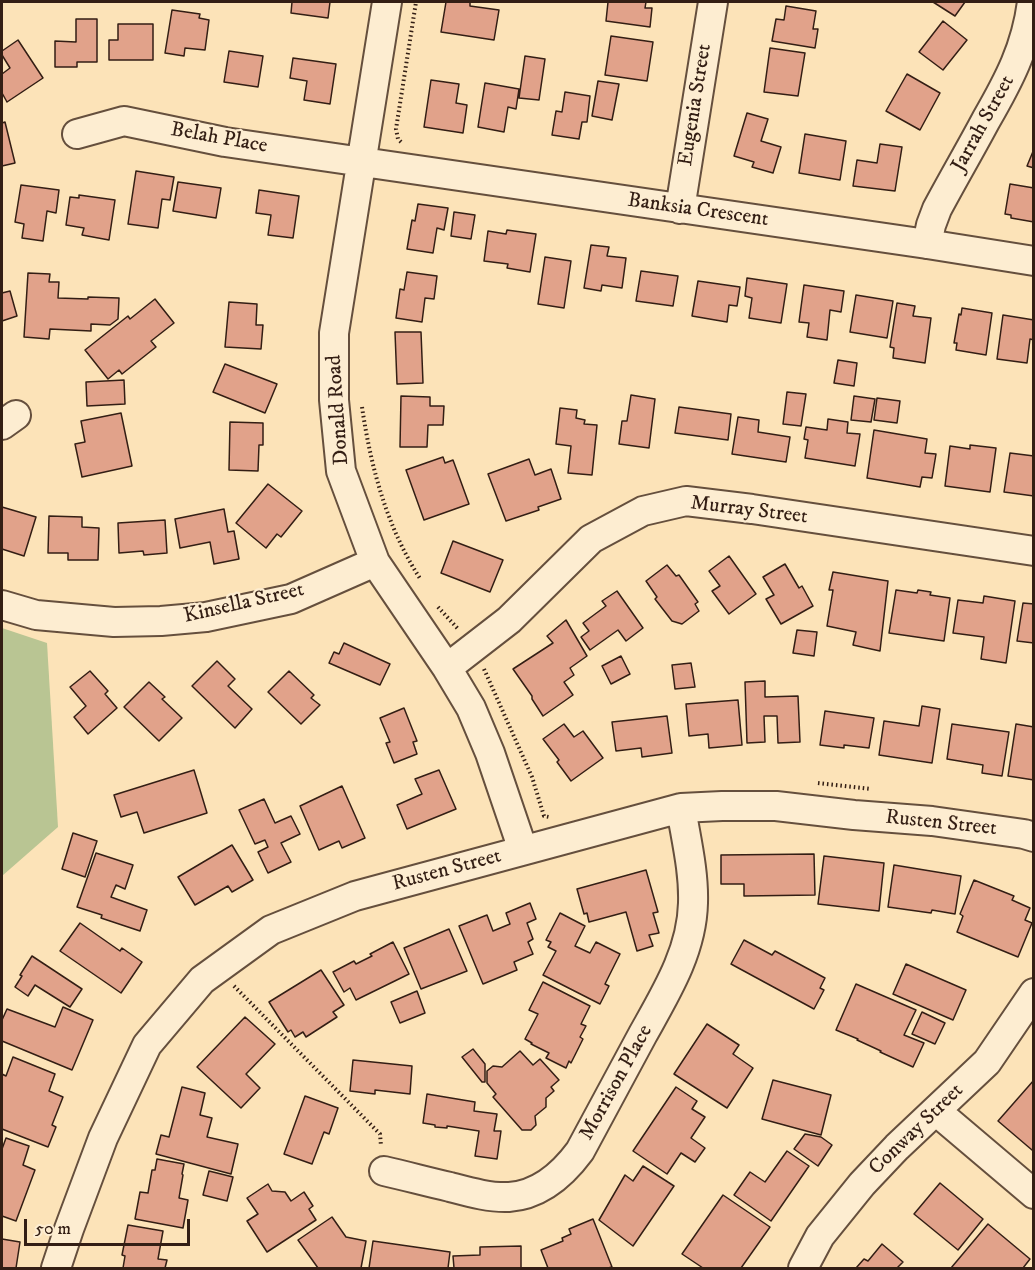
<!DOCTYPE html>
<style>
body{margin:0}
#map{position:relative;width:1035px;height:1270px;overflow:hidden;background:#fce3b8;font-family:"IM FELL DW Pica",serif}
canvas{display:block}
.frame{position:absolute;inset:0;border:3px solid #331e14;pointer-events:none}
.scale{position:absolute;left:24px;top:1219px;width:166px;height:27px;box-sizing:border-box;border:3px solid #331e14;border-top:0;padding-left:8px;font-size:18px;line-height:21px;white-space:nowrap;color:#331e14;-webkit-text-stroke:4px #fdedd1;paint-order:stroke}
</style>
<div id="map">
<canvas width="1035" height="1270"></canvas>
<div class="frame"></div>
<div class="scale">50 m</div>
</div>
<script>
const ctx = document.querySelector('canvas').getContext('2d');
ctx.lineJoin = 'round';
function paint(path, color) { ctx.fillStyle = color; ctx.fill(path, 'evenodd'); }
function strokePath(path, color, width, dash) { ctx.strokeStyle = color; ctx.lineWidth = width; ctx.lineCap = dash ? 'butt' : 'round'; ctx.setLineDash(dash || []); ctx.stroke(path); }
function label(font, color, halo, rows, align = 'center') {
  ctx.font = font + ' "IM FELL DW Pica",serif'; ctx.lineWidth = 4.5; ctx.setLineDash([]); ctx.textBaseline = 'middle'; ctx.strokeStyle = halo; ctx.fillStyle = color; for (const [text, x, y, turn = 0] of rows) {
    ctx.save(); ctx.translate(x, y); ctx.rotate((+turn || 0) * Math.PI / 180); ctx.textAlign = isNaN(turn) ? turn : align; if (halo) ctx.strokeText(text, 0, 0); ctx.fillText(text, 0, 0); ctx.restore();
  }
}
paint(new Path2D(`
 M2,628L47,643L58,827L2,876Z`), '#b9c593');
const building = new Path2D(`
 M292,2H330L328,18L291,13Z
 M446,2H470V6L499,10L494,40L441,32Z
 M608,2H646L645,8H652L650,27L606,21Z
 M933,2H965L955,16Z
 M786,6L816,11L813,29H818L815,48L772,41L776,19L784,20Z
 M172,10L200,14L199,18L209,20L205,50L185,48L184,56L165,53Z
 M76,19H97V62H77V67H55V41L76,42Z
 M943,21L967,40L943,70L919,52Z
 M118,24H153V60H109V40H118Z
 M611,36L653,42L647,81L605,75Z
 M18,40L43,78L7,102L2,93V74L10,68L2,55V51Z
 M770,48L805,53L798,96L764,92Z
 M229,51L263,56L258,87L224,82Z
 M525,56L545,59L539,100L519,98Z
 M293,58L336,64L330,104L304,100L307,81L290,78Z
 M907,74L940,93L920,130L886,111Z
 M431,80L459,84L456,103L467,105L463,133L424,127Z
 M598,81L619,84L612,120L592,116Z
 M485,83L519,89L516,109L508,107L504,132L478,127Z
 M565,92L590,96L587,122H582L579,139L552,135L556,111L562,112Z
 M747,113L768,119L761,141L781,147L773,173L752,167L754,162L734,156Z
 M5,122L15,163L2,166V123Z
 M805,134L846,141L840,180L799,173Z
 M880,144L902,147L895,191L853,186L857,160L877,163Z
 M1034,149V168L1027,166Z
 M136,171L174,177L170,200L162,199L158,228L128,224Z
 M178,182L221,188L216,218L173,211Z
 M1010,184L1034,188V222L1011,218V215L1005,214Z
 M21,185L59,190L56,213L47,211L43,241L22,238L24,224L15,222Z
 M259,190L299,196L293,238L268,235L271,215L256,213Z
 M79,195L115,200L109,240L82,235L84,228L66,225L70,197L79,198Z
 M418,204L448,208L444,230L437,228L433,253L407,249L412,220L415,221Z
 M454,212L475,215L471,239L451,236Z
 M507,230L536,234L530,272L507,268L508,264L484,261L488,231L506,234Z
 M591,245L609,247L607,256L626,258L622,288L602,285L601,291L584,288Z
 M545,257L571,261L564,308L538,304Z
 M641,271L678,276L673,306L636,301Z
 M407,272L437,276L434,299L425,298L422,322L396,318L400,289L404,290Z
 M28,273L50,274L49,282H59L58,298L88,299V297L119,298L118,319L110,325L91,324V331L50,329L49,339L24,337Z
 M747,278L787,284L781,323L749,318L752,298L745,296Z
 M698,281L740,287L737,306L729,305L727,322L692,316Z
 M804,285L844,291L841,312L830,310L827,340L807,337L809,323L799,322Z
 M10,291L17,316L2,321V293Z
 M856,295L893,301L887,338L850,332Z
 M155,299L174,323L151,341L156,347L122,374L119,370L108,379L85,350L128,316L130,319Z
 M229,302L257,304L256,325H263L261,349L225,347Z
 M897,303L915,306L913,316L931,318L925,363L893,358L894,348L890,347Z
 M962,308L992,313L986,355L956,350L957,343H954L959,314L961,315Z
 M1003,315L1034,320V340L1030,339L1027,363L997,359Z
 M395,332H421L423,383L397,384Z
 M838,360L857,363L854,386L834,383Z
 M225,364L277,384L265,413L213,392Z
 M124,380L125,404L87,406L86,382Z
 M787,392L806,394L801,426L783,424Z
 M631,395L655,399L649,448L619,444L622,421H627Z
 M401,396L430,397V406H444L443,425H428L427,447H400Z
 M854,396L875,399L871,422L851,420Z
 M877,398L900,401L897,423L874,420Z
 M679,407L731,414L728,440L675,433Z
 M560,408L577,410L576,418L585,420L584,424L597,425L592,475L568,473L571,446L556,444Z
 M121,413L132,466L82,477L75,444L85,442L81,421Z
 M738,417L759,420L758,432L790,437L786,462L732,454Z
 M828,419L848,422L847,433L860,434L855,466L805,458L808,440L804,439L806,427L827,430Z
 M230,422L263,423V445H259L258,471L229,470Z
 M874,430L927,439L925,453L936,454L932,478L922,477L920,487L867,478Z
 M970,445L996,448L990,492L945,486L950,446L970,449Z
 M1010,453L1034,456V496L1004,492Z
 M443,457L445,463L453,460L469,504L424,520L406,470Z
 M529,459L535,475L551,469L561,499L538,507L539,510L506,521L488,474Z
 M268,484L302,511L281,537L277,534L266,548L236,523Z
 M2,507L36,517L24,556L2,549Z
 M224,509L228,532L234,531L239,559L214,564L210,542L180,548L175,519Z
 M49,516L82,517V527L99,528L98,560H68V553H48Z
 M165,520L167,553L144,555L143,551L119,553L118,523Z
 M453,541L503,560L490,592L441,573Z
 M729,556L756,594L729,614L712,591L720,586L709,571Z
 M785,564L799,588L802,586L813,606L781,624L766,599L774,595L763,577Z
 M667,565L676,576L679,575L698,602L695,604L699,611L682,624L672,621L655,599L657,597L646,581Z
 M833,572L888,581L880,651L853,645L856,632L827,626L833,590H829Z
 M896,590L917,593L918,590L931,592L930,595L950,598L944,641L889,633Z
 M617,591L643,628L626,641L618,630L590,650L581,637L589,631L583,623L606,606L602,601Z
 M984,596L1015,601L1006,663L981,659L984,637L953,633L958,600L983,603Z
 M1023,603L1034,604V643L1017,641Z
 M566,620L587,656L570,668L574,675L564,682L573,695L543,716L532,699V696L513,669L553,643L547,636Z
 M797,630L817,632L814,656L793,653Z
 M344,643L390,664L380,685L329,663L334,652L339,654Z
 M621,656L630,674L611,684L602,666Z
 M217,661L235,679L228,686L252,709L235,728L192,686Z
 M691,663L695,687L675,689L672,665Z
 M90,671L108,691L105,694L117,708L88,734L74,717L86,706L70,687Z
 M289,671L314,695L311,698L320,705L301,724L268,692Z
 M765,681V697L798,696L800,742L778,743L777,716H764L765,742L747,743L745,682Z
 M149,682L165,697L162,699L182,718L159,741L124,707Z
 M738,700L742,745L709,748L708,734L689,736L686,704Z
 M922,706L940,709L932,763L879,755L884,721L919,726Z
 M404,708L417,741L413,742L417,754L394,763L386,743L390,742L380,718Z
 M825,711L874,718L869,748L844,745V748L820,745Z
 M667,716L672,753L642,757L641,748L616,751L612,722Z
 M564,724L574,737L583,731L603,758L571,781L557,762L559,760L543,739Z
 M952,724L1009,732L1002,776L982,773L983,765L947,759Z
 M1016,724L1034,727V780L1008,776Z
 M194,770L207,813L144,833L137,812L121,817L114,795Z
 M439,770L456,809L407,829L397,805L422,794L415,779Z
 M342,786L365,838L342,848L339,841L319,850L300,806Z
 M264,799L275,823L291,816L300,834L281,843L291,862L268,873L258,852L268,847L265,840L255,844L239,810Z
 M73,833L97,841L85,877L62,869Z
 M232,845L253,880L232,892L228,886L195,905L178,877Z
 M96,853L133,865L125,889L116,885L111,897L147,910L140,931L101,918L102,915L77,907Z
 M814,854L815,895L744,896V884H721V855Z
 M824,856L884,863L879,911L818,904Z
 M894,865L961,876L955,914L932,910L931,913L888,907Z
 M646,870L658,912L653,913L659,933L649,935L653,946L637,951L626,912L589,922L587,913L584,914L577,889Z
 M974,880L1014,896L1012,900L1030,908L1025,920L1032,923L1018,957L957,932L963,916L960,914Z
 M530,903L536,919L527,923L533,939L528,942L533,954L514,962L517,970L483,984L459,926L487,915L493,931L510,924L506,913Z
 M560,913L585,926L575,946L590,953L596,942L620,954L605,984L609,986L600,1004L543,975L556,951L548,947L551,942L546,940Z
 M80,923L120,951L122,948L142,962L121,993L60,951Z
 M449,929L467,971L421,989L404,948Z
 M744,940L772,955L775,951L825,978L820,988L824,990L814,1009L731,964Z
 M393,942L409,974L356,1000L350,988L344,992L333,972L354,961L356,964L372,956L370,954Z
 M32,956L82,989L70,1007L35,985L28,996L15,987L22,976L20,975Z
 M906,964L966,990L953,1020L893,994Z
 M321,970L344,1005L333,1012L337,1017L306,1037L303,1032L295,1037L291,1030L288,1032L269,1002Z
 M543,982L590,1006L581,1024L586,1026L580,1037L583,1039L571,1063L569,1061L566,1068L546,1058L549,1053L531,1044L532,1043L525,1039L538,1014L529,1010Z
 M856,984L916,1010L904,1035L924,1043L913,1067L880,1052L881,1051L857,1040L858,1039L836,1030Z
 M417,991L425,1013L400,1023L391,1002Z
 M63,1007L93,1020L72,1070L2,1041V1020L7,1009L55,1027Z
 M922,1012L945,1023L935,1044L912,1034Z
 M245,1017L275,1044L246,1074L260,1088L241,1108L197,1067Z
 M707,1024L739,1045L733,1054L753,1068L727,1108L674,1074Z
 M473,1049L485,1064V1082H482L462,1057Z
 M520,1051L533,1065L540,1059L559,1080L551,1087L554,1091L546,1098V1107L535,1116L536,1125L531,1130H522L493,1097L496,1094L487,1083V1071L493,1066L502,1067Z
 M13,1057L55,1074L49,1091L63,1097L52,1125L56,1127L48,1147L2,1129V1074L6,1076Z
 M353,1060L412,1066L410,1094L375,1090V1094L350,1091Z
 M773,1080L831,1095L821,1135L762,1119Z
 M1034,1080V1148L1032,1150L998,1121Z
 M182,1087L205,1093L200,1115L212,1118L207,1137L238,1144L231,1174L156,1154L161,1135L169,1137Z
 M676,1087L697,1101L692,1109L705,1117L691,1138L705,1148L695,1162L681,1153L667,1174L633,1151Z
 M427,1094L475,1102L474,1111L497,1114L494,1131H501L497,1159L475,1156L479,1131L447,1126V1128L435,1127V1125L423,1123Z
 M305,1096L338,1108L329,1134L324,1132L312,1164L284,1154Z
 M805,1134L821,1137L832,1145L818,1166L794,1149Z
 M6,1138L29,1146L23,1165L35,1170L16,1221L2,1216V1149Z
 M787,1151L809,1166L771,1221L734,1195L750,1172L765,1182Z
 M157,1159L184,1164L182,1174L183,1175L179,1198L188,1200L183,1228L135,1219L140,1192L148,1193L152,1170H155Z
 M643,1166L674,1186L633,1246L599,1220L625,1175L633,1181Z
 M209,1171L233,1177L227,1201L203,1195Z
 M940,1183L983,1219L958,1250L914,1214Z
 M268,1184L272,1191L285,1192L291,1201L304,1192L313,1206L309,1209L316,1220L267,1252L247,1221L258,1214L247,1198Z
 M723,1195L770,1227L741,1268H703L682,1254Z
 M332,1217L346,1237L366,1241L361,1268H318L298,1240Z
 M593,1219L612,1267L608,1268H548L541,1250L563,1241L562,1238L571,1234L569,1229Z
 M988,1224L1030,1259L1023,1268H951Z
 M128,1225L163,1231L158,1259L167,1260L165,1268H123L125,1256L122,1255Z
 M2,1239L20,1242L16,1268H2Z
 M373,1241L450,1252L448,1268H369Z
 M882,1244L903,1262L897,1268H856L864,1259L868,1261Z
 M521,1246V1268H454L453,1256L480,1255V1247Z`);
paint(building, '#e1a28a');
strokePath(building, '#331e14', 1.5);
const minor = new Path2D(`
 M387,2L334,333V400L341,471L375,562L447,668L471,708L490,753L523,850
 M77,134L124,121L225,142L927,244L1034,261
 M680,209L713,2
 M927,244L931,225L937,209C953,179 970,150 986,120C1009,80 1026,48 1032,2
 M2,425L16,415
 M2,605L36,615L114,622L161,621L206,617L291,599L375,562
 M447,668L509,620L591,539L643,511L686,501L752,509L1034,551
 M936,1111L1034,1194
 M384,1171C406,1176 428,1182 450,1187C469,1192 490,1198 509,1197C539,1195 563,1174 580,1151C601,1112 622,1073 643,1034C666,993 692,951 693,903C694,871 686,839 681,808
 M56,1268L69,1229L103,1138L147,1045L202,980L271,930L355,896L681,808L722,806H776L854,815L932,821L1024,834L1034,837
 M803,1268L820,1236L862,1184L897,1147L987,1062L1034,993`);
strokePath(minor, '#654f3d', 32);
strokePath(new Path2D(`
 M401,142L398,139L396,129L416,2
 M362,407C371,468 387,528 421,580
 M438,607L459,630
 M484,669L532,777L544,816L549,817
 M818,783L871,789
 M234,986L380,1134L381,1146`), '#331e14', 4, [1.5, 3]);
strokePath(minor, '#fdedd1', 28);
label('21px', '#331e14', '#fdedd1', [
 ["Eugenia Street",696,105,-81],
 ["Jarrah Street",984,124,-61],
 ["Belah Place",219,139,10],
 ["Banksia Crescent",698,211,8],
 ["Donald Road",339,410,-94],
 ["Murray Street",749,511,7],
 ["Kinsella Street",244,604,-13],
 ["Rusten Street",941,824,6],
 ["Rusten Street",447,871,-15],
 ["Morrison Place",617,1083,-61],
 ["Conway Street",917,1130,-44]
]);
</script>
